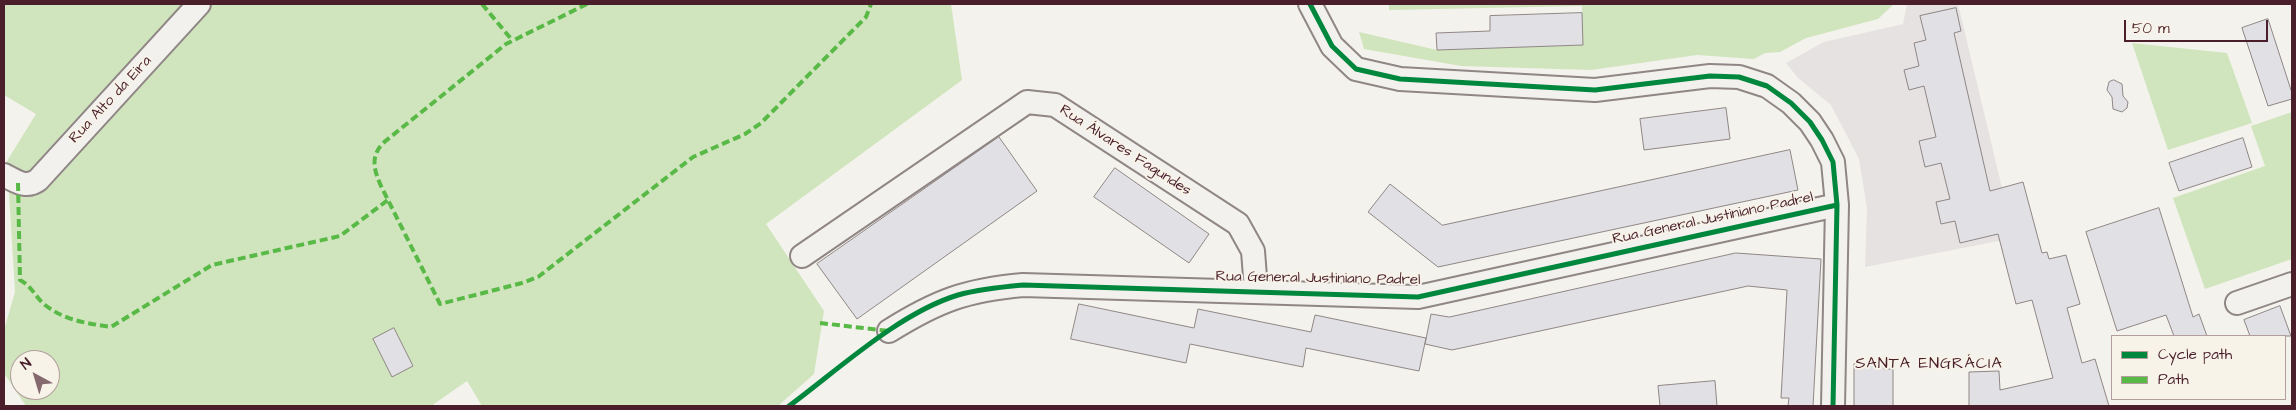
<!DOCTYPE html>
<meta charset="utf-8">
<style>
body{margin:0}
#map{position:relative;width:2296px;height:410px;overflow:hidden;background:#f4f2ec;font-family:"Architects Daughter",sans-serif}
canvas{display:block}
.frame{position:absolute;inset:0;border:5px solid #4a1f2b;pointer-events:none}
.legend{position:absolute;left:2111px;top:335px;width:175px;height:65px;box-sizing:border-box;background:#f7f3e8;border:1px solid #b29e9c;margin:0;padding:6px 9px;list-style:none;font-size:15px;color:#4a1f2b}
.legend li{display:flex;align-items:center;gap:10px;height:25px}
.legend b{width:25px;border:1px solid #b29e9c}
.north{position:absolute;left:10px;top:350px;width:50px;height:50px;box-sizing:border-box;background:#f7f3e8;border:1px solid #b29e9c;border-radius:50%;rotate:321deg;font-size:14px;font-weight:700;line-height:20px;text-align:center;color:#4a1f2b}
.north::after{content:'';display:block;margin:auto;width:18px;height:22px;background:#86696f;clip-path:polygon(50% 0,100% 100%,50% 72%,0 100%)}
.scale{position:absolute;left:2124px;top:20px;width:144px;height:22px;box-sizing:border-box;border:2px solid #4a1f2b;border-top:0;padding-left:6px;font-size:15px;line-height:18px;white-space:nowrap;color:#4a1f2b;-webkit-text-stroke:4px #f7f3e8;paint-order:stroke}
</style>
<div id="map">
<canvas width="2296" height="410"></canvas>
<div class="frame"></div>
<ul class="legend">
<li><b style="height:6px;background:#00873e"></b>Cycle path</li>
<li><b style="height:6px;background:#58b947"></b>Path</li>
</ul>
<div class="north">N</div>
<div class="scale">50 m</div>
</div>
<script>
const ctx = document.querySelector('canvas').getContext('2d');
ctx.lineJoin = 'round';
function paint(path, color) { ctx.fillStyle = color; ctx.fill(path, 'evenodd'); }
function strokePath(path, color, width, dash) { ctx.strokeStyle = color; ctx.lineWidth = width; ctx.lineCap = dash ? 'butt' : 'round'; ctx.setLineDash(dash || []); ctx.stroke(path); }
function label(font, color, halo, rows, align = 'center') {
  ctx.font = font + ' "Architects Daughter",sans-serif'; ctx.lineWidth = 4; ctx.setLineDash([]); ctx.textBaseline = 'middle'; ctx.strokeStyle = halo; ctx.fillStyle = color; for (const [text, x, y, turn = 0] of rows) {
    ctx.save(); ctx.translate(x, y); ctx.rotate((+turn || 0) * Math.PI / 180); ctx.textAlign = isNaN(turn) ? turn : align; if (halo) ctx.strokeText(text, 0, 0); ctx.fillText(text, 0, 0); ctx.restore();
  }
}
paint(new Path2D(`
 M1907,4H1958L2014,238L1865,267L1867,208L1859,159L1831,105L1798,78L1786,63L1824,42L1903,24Z`), '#e5e2e1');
paint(new Path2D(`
 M4,4H951L962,80L766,224L824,311L814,374L778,406H482L467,381L431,406H26L4,373V330L15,292L7,161L36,114L4,95ZM20,360H50V390H20Z
 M1389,4H1894L1878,19L1806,38L1780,52L1765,53L1754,59L1697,55L1591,70L1461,66L1364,49L1359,32L1437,50L1582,45V6L1389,10Z
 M2132,43L2227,53L2252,123L2168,150Z
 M2292,112V259L2205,289L2173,198L2265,166L2251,126Z`), '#d0e5bd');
const building = new Path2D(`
 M1956,8L1961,31L1954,33L1990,191L2023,182L2042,253L2047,252L2049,259L2066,255L2080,304L2067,308L2082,363L2095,359L2109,406H1969V372L1999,371L2000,390L2053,378L2032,300L2016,304L1998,234L1960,243L1955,221L1941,224L1936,202L1950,199L1941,163L1925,167L1919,141L1936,137L1924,86L1909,90L1904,70L1919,66L1914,43L1926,40L1920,16Z
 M1582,13L1583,45L1437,50L1436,33L1490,31V16Z
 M2268,19L2292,93V99L2268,106L2242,28Z
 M2114,80L2122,84L2123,96L2128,102L2127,108L2122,112L2113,109L2112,97L2107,90L2109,82Z
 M1726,108L1730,139L1644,150L1640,119Z
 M999,137L1037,191L857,319L817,264Z
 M2243,138L2252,167L2179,191L2169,163Z
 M1790,150L1798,190L1438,267L1368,212L1390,184L1442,225Z
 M1115,168L1209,234L1189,263L1094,197Z
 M2159,208L2193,317L2199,314L2207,336H2174L2166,315L2117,331L2086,232Z
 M1736,253L1821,259L1813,406H1788L1789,398H1781L1787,290L1748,286L1452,350L1425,344L1431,314L1449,317Z
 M1079,304L1194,328L1198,309L1311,332L1315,315L1426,338L1419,371L1306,348L1303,367L1190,344L1186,363L1071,339Z
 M2280,306L2291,336H2250L2244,320Z
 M394,328L413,366L392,377L373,339Z
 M1884,363V369H1893V406H1854V364Z
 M1715,381L1717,406H1660L1658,386Z`);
paint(building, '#e1e0e5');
strokePath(building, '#8f8685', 1);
const street = new Path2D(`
 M1310,4L1332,46L1356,69L1400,79L1595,90L1710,76L1739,77L1767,86L1791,103L1810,122L1822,140L1833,162L1837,205L1833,406
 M4,175C16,181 26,189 38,180L199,4
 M802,256L1027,102L1055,105L1238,224L1253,251L1256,290
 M2237,303L2292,284
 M889,331C937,301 966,290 1023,285L1418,297L1837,205`);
strokePath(street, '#8f8685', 26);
strokePath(street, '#f2f1ed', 22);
strokePath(new Path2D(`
 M482,4L512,40
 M587,4L506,44L383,143C370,157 374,170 381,186L440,304L522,283L538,277L693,157L745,134L761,123L866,17L871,4
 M18,183L20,280C32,286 35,297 45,305C66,321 86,323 111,327L212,265L340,236L388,200
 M820,323L889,331`), '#58b947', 4, [8, 4]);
strokePath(new Path2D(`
 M1310,4L1332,46L1356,69L1400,79L1595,90L1710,76L1739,77L1767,86L1791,103L1810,122L1822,140L1833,162L1837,205L1833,406
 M789,406C839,369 899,313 958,295C979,289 1001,287 1023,285L1418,297L1837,205`), '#00873e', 5);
label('15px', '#4a1f2b', '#f7f3e8', [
 ["Rua Alto da Eira",111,100,-47],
 ["Rua Álvares Fagundes",1125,151,33],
 ["Rua General Justiniano Padrel",1713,219,-12],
 ["Rua General Justiniano Padrel",1318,279,1]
]);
ctx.letterSpacing = '1px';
label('16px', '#4a1f2b', '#f7f3e8', [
 ["SANTA ENGRÁCIA",1929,365]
]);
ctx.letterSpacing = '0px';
</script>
